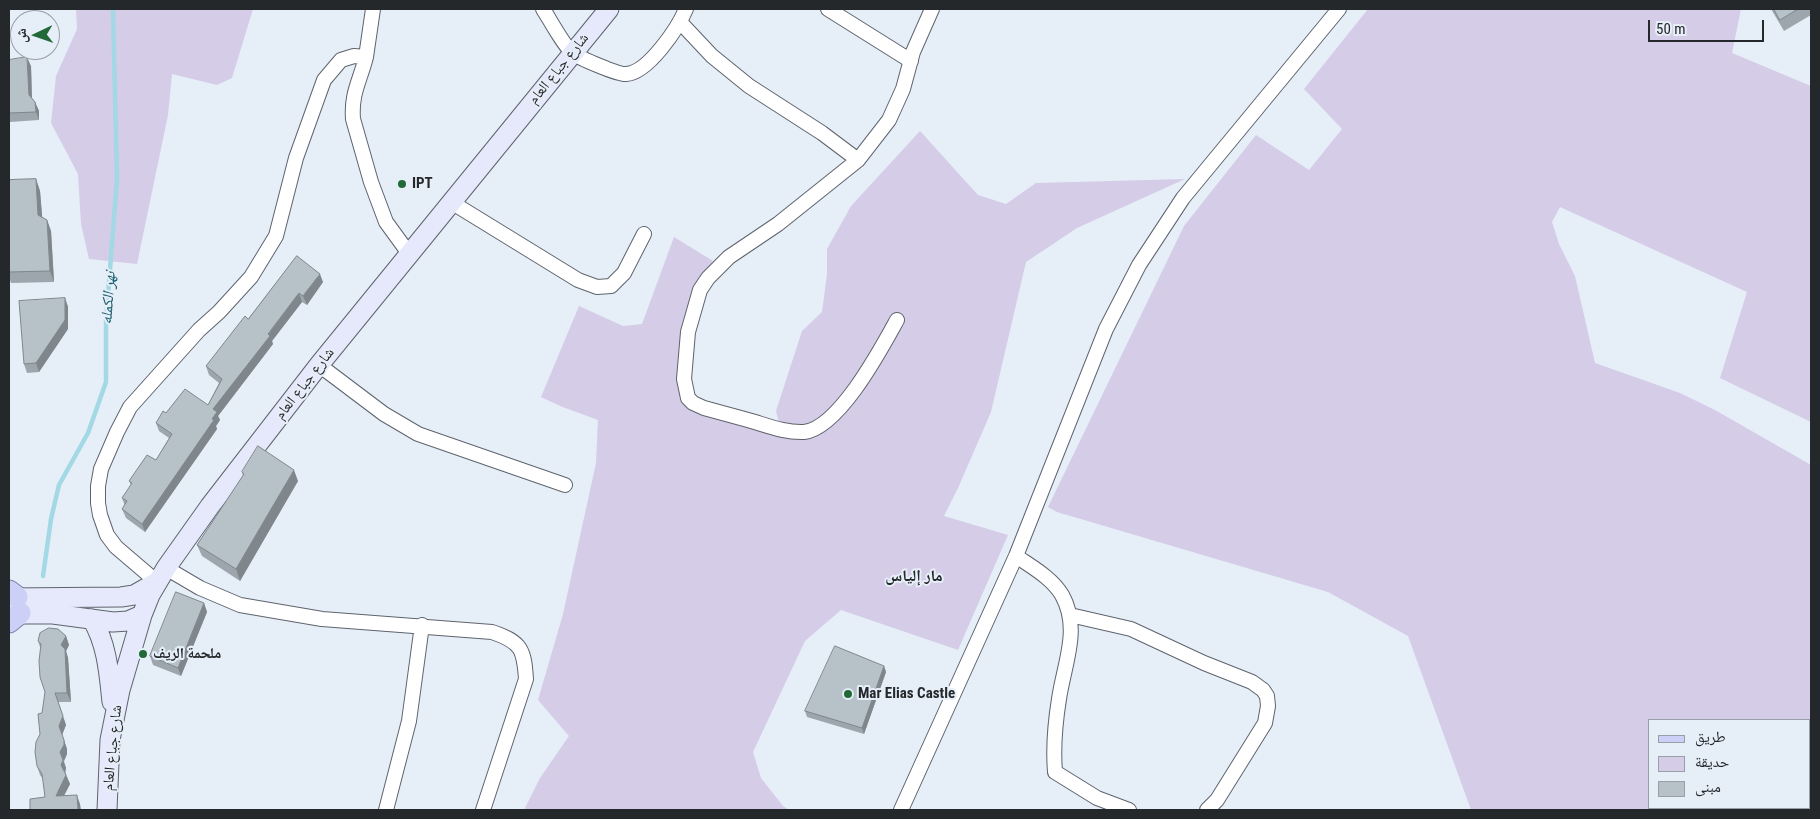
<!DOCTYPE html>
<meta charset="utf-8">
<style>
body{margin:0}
#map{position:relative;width:1820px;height:819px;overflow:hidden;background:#e6eef8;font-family:"Roboto Condensed","Noto Naskh Arabic",sans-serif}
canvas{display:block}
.frame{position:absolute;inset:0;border:10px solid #25282b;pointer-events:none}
.legend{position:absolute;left:1648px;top:719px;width:162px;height:90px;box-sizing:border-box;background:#e6eef8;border:1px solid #999fa6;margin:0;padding:6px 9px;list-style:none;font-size:15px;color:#25282b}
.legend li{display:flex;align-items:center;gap:10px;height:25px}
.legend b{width:25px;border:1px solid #999fa6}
.north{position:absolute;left:10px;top:10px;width:50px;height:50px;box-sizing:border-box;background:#e6eef8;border:1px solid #999fa6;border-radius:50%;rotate:267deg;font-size:14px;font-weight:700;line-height:20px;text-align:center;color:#25282b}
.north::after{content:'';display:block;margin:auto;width:18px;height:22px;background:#216a37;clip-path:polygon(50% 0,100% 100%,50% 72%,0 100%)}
.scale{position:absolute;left:1648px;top:20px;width:116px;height:22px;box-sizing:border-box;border:2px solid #25282b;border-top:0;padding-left:6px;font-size:15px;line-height:18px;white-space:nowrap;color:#25282b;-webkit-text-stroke:4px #e6eef8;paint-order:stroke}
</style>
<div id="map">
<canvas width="1820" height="819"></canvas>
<div class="frame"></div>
<ul class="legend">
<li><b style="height:6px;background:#ccd0f7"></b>طريق</li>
<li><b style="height:14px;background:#d5cce7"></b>حديقة</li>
<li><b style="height:14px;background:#b6c1c8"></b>مبنى</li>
</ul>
<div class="north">ش</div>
<div class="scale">50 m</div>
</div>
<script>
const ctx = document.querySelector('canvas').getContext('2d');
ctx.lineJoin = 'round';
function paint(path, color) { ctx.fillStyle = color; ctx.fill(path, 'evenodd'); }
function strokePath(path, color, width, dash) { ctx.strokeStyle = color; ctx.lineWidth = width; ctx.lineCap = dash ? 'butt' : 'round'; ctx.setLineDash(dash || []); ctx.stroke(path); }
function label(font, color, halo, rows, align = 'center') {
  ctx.font = font + ' "Roboto Condensed","Noto Naskh Arabic",sans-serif'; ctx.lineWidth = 4; ctx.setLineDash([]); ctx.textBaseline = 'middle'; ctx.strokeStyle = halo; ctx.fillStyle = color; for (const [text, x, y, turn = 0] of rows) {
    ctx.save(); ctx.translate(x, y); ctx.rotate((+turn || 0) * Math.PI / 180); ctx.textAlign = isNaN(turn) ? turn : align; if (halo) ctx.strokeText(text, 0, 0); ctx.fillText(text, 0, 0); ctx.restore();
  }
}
paint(new Path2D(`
 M76,9H253L232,78L217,85L172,74L168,115L137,264L89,259L81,224L78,174L51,123L56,76L77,29Z
 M1368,9H1741L1732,53L1811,86V422L1720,378L1747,292L1560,207L1552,222L1559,244L1575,276L1595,363L1680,393L1715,410L1811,465V810H1471L1408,636L1328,592L1057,512L1048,507L1184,226L1256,135L1309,170L1342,129L1304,89ZM1649,720H1809V808H1649Z
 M920,131L978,195L1006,204L1036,183L1185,179L1077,228L1026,262L991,412L958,488L944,516L1008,535L958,650L841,610L805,641L753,752L761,778L783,806L789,810H524L540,778L569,736L538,700L563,614L596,463L598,420L560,406L541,397L579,306L623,326L642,324L674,237L713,261L695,290L683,337L696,411L782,434L776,411L802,331L822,312L827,274V249L851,206Z`), '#d5cce7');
strokePath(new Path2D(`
 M43,576L51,519L59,485L88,433L106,382V321L117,179L113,9`), '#a3d8e5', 4.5);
const minor = new Path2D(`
 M543,9C549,18 565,48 573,53C579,58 619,75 626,74C648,73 678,28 686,9
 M828,9L911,61
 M680,22L712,56L749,86L822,133L858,160
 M366,57L373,9
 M451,202L578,280L597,287L611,286L624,273L644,234
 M897,320C881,349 839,428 804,432C785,433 766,425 748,420C733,416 719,412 704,408L693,403L688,398L684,379L688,332L700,290L708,278L729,257L778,224L858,160L889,120L903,89L913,52L932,9
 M319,365L384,414L418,434L565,485
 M1016,556C1032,567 1052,578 1062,595C1081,629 1064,664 1059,699C1055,724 1053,748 1055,772L1097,798L1129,810
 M166,568L200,588L240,605L322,619L492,632C522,642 524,650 526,679L483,810
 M157,582L116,547L107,535L100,515L98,503V486L101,469L117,432L130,407L199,330L219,312L251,277L276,236L296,158L324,80L341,60L354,56L366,57C360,81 351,93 353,119L371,182L386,222L410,255
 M1070,615L1131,629L1204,663L1252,682L1263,690L1267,696L1268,706L1265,723L1217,800L1207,810
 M386,810L409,721L422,625
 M901,810L1016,556L1106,329L1139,265L1183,198L1339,9`);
const secondary = new Path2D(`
 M9,598L121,597L134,595L157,582
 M9,614H53L113,622L128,621L142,615
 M92,619C107,644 109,673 112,702
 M107,810L110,740L120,690L142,615L150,595L166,568L210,506L319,365L609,9`);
const primary = new Path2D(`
 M9,591L17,597
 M9,622L20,613`);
strokePath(minor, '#5e646d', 16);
strokePath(secondary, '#5e646d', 21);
strokePath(primary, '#7b81ac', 23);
strokePath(minor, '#fff', 14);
strokePath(secondary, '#e6e8fb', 19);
strokePath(primary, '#ccd0f7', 21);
paint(new Path2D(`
 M1771,9H1811V15L1784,31Z
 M9,60L31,66L32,98L35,102L39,111V120L10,122L9,118Z
 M36,179L40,191L42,217L47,220L51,231L54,282L11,283L9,277V180Z
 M297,256L323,282L307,305L302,302L272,341L273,344L218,416L220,420L216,426L217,429L145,532L126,518L122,509L125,506L122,498L131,485L129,481L156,460L169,438L159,431L156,423L166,413L208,405L219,383L209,375L206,366L248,319Z
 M65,298L68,307V329L39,372L27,373L24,364Z
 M242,472L298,481L240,581L202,556L197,545L243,476Z
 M204,603L207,612L181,676L153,665L150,656Z
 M66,636L69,645L66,651L68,658L71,702H58L66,725L62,735L67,749V754L64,761L66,768L65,772L70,784L64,796L80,804L45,797L43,779L40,775L37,766L45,692L40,647L38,641Z
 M884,666L886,672L864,734L807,717L805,711Z`), '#9da6ac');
paint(new Path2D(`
 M27,57L31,66L32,104L29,95Z
 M35,102L39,111V120L36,112Z
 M36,179L40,191L43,226L38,215Z
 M47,220L51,231L54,282L50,271Z
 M320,274L323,282L307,305L303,296Z
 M299,293L302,302L272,341L273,344L218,416L220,420L216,426L217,429L145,532L142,524L212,419L213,409Z
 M65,298L68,307V329L39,372L36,363Z
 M294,470L298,481L240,581L236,569Z
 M204,603L207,612L181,676L178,668Z
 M66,636L69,645L66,651L68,658L71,702L67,693L61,645Z
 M884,666L886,672L864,734L862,728Z
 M55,693L66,725L62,735L59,726Z
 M64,740L67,749V754L64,761L60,752Z
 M63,760L66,768L65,774L61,765Z
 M66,775L70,784L59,805L56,796Z
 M77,795L80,804L81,810H78Z`), '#7f878c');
const building = new Path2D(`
 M1774,9H1798L1780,20Z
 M27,57L29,95L35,102L36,112L9,113V60Z
 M36,179L38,215L47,220L50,271L9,272V180Z
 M297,256L320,274L303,296L299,293L268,334L270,336L213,409L217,412L212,419L214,420L142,524L122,509L127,501L122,498L132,483L129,481L147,455L156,460L172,434L156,423L163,411L166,413L185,389L208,405L222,379L206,366L245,316L248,319Z
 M65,298V320L36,363L24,364L19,301Z
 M258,446L294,470L236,569L197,545L244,474L242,472Z
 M176,592L204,603L178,668L150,656Z
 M49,628L58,629L66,636L61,645L65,649L67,693H55L63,716L59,726L64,740V745L60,752L63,760L61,765L66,775L56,796L77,795L78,810H30V799L45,797L42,774L37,766L35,752L36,742L40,734L38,714L42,713L45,692L40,677L39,661L41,644L38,641L40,633Z
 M835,646L884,666L862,728L805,711Z`);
paint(building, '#b6c1c8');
strokePath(building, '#7f878c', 1);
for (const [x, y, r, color] of [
 [402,184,5,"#216a37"],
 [143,654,5,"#216a37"],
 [848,694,5,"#216a37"]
]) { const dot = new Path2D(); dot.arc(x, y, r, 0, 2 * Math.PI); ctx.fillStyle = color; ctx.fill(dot); strokePath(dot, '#e6eef8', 2); }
label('15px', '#25282b', '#e6eef8', [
 ["شارع جباع العام",559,69,-51],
 ["شارع جباع العام",305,384,-52],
 ["شارع جباع العام",113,748,-84]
]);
label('bold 15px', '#25282b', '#e6eef8', [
 ["IPT",412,184],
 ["ملحمة الريف",153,654],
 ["Mar Elias Castle",858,694]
], 'left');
label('italic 16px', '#1a5f6d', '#e6eef8', [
 ["نهر الكمله",109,298,-86]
]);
label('bold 16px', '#25282b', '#e6eef8', [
 ["مار إلياس",914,577]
]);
</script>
